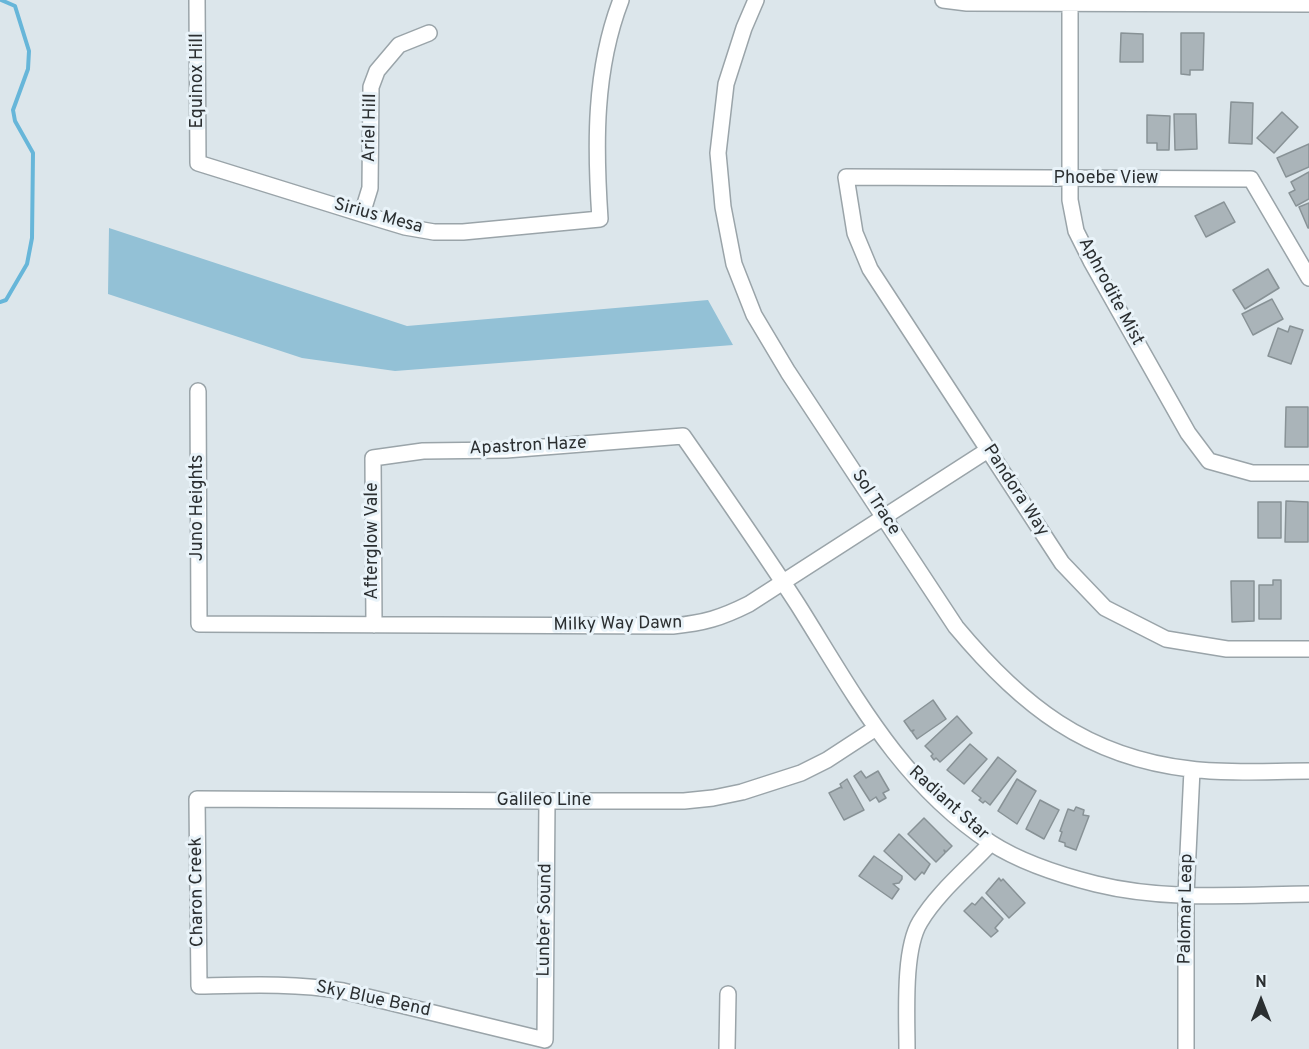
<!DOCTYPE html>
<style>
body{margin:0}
#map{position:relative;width:1309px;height:1049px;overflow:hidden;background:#dce6eb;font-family:Overpass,sans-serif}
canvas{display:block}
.north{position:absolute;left:1231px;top:971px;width:60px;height:60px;-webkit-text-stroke:4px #e9f3f9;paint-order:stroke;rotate:0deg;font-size:16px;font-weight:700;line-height:24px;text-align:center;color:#2b2f31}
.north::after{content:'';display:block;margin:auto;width:21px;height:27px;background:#2b2f31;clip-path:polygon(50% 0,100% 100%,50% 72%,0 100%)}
</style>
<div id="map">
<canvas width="1309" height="1049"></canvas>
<div class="north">N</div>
</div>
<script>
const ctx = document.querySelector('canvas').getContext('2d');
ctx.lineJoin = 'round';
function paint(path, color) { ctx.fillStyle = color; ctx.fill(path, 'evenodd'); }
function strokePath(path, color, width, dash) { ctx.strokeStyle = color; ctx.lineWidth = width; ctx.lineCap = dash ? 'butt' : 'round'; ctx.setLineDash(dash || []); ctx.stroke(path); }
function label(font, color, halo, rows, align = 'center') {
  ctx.font = font + ' Overpass,sans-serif'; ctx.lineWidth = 6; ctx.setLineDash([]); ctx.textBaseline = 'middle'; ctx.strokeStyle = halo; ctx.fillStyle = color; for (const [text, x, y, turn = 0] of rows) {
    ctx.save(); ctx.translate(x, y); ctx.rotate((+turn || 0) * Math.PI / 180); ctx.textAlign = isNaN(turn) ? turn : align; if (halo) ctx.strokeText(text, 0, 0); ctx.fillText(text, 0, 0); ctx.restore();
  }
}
paint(new Path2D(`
 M109,228L407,326L708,300L733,345L395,371L302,358L108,294Z`), '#93c1d6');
strokePath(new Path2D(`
 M0,302L6,300L27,264L32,238L33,153L15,121L13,110L28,69L29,51L15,6L1,0`), '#67b6d9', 4);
const building = new Path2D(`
 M1121,33L1143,34V62H1120Z
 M1181,33H1204L1203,70H1190V75L1181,74Z
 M1231,102L1253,103L1252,144L1229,143Z
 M1282,112L1298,127L1274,153L1257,138Z
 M1174,114H1196L1197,149L1175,150Z
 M1147,115L1170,116L1169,150H1157V143H1147Z
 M1309,144V167L1286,177L1277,158Z
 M1309,172V199L1296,206L1289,193L1295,190L1291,182Z
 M1224,202L1235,222L1206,237L1195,216Z
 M1309,203V228H1308L1299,207Z
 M1268,269L1279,288L1245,309L1233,290Z
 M1272,299L1283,319L1253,335L1242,314Z
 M1290,326L1303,330L1291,364L1268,356L1278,328L1288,332Z
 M1286,407H1308V447H1285Z
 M1286,501L1308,502V542H1285Z
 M1258,502H1281V538H1258Z
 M1273,580H1281V619H1259V585H1273Z
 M1231,581H1254V621L1232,622Z
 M933,700L946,719L917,739L912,732L914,730L911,731L904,721Z
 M957,716L972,733L940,762L936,758L934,760L931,756L933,754L925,746Z
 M970,744L987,759L964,784L947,770Z
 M998,757L1016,771L990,805L985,801L983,803L979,800L981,798L972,791Z
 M861,771L866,778L878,771L889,790L883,793L886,798L879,802L876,797L870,801L854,776Z
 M847,779L864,810L844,820L829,793L841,787L842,788L840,784Z
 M1017,779L1036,791L1017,824L998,811Z
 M1040,800L1059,810L1044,839L1026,829Z
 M1076,807L1084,810L1083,815L1089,816L1076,850L1065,846V843L1059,841L1062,832L1060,831L1068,809L1074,811Z
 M924,818L952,846L946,852L944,850L945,853L936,862L908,834Z
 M899,834L930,864L924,874L922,872L915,880L884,851Z
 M874,856L902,876V879L899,883L893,884L899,889L892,899L859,876Z
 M999,878L1001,881L1003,879L1025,903L1009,918L986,893Z
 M982,897L1003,919L995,928L998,931L991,937L964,911L972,903L975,905Z`);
paint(building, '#aab4b9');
strokePath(building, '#889296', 1.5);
const street = new Path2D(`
 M197,0L198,163L362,214L405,227L434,232H463L600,219C595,145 594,70 621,0
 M756,0L744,28L726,84L718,153L723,207L734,264L754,315L788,372L956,627C1021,705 1086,757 1190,769C1229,774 1270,771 1309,771
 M943,0L967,3L1309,4
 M1070,4V200L1076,231L1091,261L1188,433L1209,461L1252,473H1309
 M362,214L370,188L371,87L377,71L399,45L429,33
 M1309,278L1251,179L846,177L855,233L870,269L1062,563L1105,608L1166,639L1227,649H1309
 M198,391L199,624L673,626C704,623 721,618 749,604L988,450
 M374,625L373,458L423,451L506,450L683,436C722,492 761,548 798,605C854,694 900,783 991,843C1022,863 1060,875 1096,884C1165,901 1238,895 1309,894
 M547,801L545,1040L343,991C295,983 248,985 199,986L197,799L547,801H684L713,798L742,792L801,773L827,760L876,728
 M727,1049L728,994
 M907,1049C907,1015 903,950 920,922C938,892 968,868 991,843
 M1186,1049V895L1192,770`);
strokePath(street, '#9aa4a9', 18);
strokePath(street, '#fff', 15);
label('18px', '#2b2f31', '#e9f3f9', [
 ["Equinox Hill",198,81,-90],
 ["Ariel Hill",371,128,-89],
 ["Phoebe View",1106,179],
 ["Sirius Mesa",378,217,15],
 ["Aphrodite Mist",1110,292,62],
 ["Apastron Haze",528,447,-3],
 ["Pandora Way",1015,491,57],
 ["Sol Trace",875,503,57],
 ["Juno Heights",198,508,-90],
 ["Afterglow Vale",373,541,-90],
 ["Milky Way Dawn",618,625,-1],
 ["Galileo Line",544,801],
 ["Radiant Star",948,804,42],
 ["Charon Creek",198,892,-91],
 ["Palomar Leap",1187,909,-89],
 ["Lunber Sound",546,920,-89],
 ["Sky Blue Bend",373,1000,12]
]);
</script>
